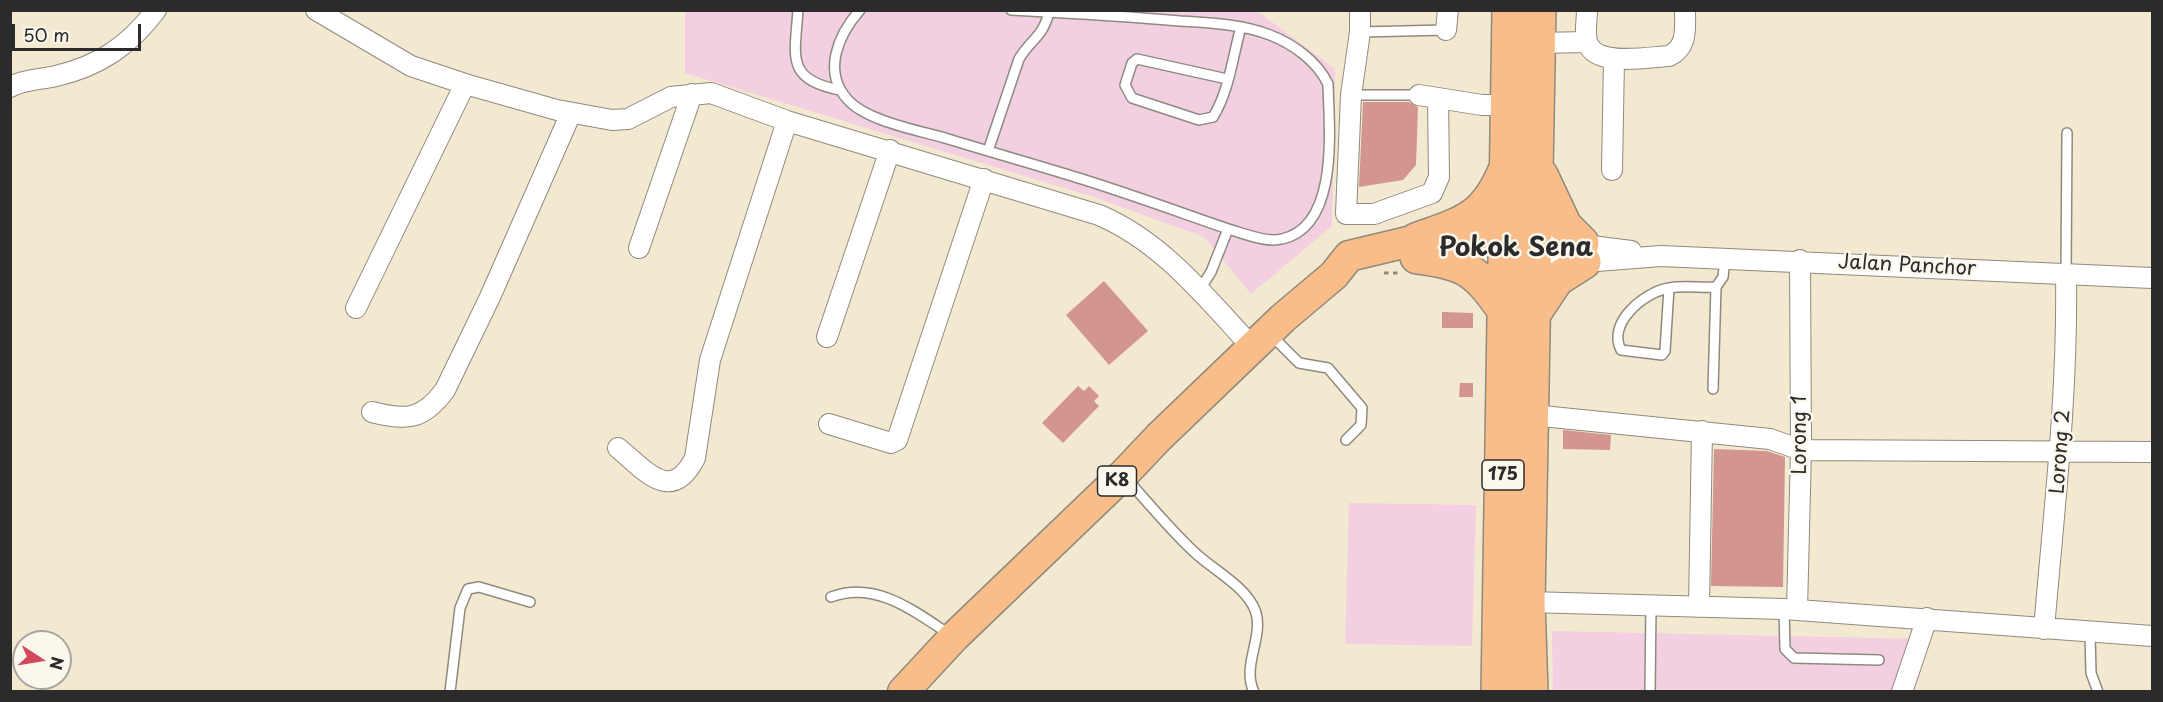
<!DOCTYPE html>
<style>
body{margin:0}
#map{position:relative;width:2163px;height:702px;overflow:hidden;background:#f3e9d1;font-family:"Playpen Sans",sans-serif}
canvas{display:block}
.frame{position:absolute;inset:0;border:12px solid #2b2b2b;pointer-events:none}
.north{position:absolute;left:12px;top:630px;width:60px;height:60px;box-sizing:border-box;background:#fbf7ec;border:2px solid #a8a59f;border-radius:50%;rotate:102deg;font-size:16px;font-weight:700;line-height:24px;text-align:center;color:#2b2b2b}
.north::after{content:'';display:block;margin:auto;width:21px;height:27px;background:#d1495b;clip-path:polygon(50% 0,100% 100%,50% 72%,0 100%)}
.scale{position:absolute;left:12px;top:24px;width:129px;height:27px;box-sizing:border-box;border:3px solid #2b2b2b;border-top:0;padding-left:8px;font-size:18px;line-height:21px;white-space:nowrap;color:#2b2b2b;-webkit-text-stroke:4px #fbf7ec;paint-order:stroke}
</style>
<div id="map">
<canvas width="2163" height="702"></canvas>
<div class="frame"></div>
<div class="north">N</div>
<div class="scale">50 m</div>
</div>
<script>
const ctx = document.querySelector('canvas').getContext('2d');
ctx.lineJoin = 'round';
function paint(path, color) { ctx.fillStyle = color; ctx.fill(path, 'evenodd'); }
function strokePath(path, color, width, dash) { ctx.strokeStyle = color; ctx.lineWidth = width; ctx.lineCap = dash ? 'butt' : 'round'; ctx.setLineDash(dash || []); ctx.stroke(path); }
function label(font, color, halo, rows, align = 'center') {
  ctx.font = font + ' "Playpen Sans",sans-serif'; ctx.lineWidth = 5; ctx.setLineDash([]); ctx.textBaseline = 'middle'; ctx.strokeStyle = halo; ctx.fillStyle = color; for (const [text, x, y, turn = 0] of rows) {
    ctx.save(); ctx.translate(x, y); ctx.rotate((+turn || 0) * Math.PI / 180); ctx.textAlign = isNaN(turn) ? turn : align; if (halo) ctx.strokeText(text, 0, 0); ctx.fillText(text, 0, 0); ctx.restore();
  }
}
paint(new Path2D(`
 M685,11H1257L1335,69L1332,226L1251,294L1204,237L1094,197L685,73Z
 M1349,503L1476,505L1472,646L1345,644Z
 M1552,631L1923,639L1904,691L1553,692Z`), '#f2cfe1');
paint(new Path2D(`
 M1363,102H1409L1418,107L1416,165L1403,180L1359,187Z
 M1104,281L1148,331L1109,365L1066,315Z
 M1442,312L1473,313V328H1442Z
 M1460,383H1473V397H1459Z
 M1078,386L1084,391L1089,386L1099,396L1094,401L1099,406L1063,443L1042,423Z
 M1563,430L1611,435L1610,450L1563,449Z
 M1714,449L1767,451L1785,457L1783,587L1711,586Z`), '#d2958f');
const service = new Path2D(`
 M798,10C795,56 785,80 840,90
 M860,10C838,35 822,72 848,100C867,121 917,130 945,138C987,151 1030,163 1072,176C1125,192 1176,211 1228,229L1211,272L1199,291
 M1011,10C1068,13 1124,16 1180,21C1210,23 1242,24 1270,35C1293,44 1317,61 1328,84C1329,127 1340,226 1282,239C1266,243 1243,233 1228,229
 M1360,32L1446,30
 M1227,79L1137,59L1132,63L1125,85L1132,98L1199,120L1213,117C1229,92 1233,55 1241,27
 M1351,95H1419
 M988,151L1019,59C1031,39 1043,37 1049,12
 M2066,274L2067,133
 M1669,288L1665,351L1662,355L1621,350C1607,323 1644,292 1669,288C1683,285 1701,288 1716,287L1723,277L1725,259
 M1272,336L1299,363L1328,368L1362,408L1361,425L1346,440
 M1713,389L1716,287
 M1127,479C1148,503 1169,528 1192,550C1211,569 1245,585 1255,610C1265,636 1241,665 1254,692
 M831,597C875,580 914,611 949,634
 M1784,609L1785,649L1794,658L1879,660
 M2090,634L2091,673L2098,692
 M450,692L460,608L468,589L479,587L530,602
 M1650,692L1651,606`);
const minor = new Path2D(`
 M316,10L411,66L465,84L557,110L612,120L628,119L671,97L711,93L787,121L1099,215C1163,242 1207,299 1253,348
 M1360,10V32L1351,95L1346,214H1374L1432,193L1439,177L1438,98
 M1587,10C1587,20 1584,35 1588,44C1597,67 1649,57 1669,56C1688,47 1685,29 1685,10
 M1446,30L1448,10
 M1539,43L1587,42
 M10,87C25,79 40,80 56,76C99,66 129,46 156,10
 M1419,95L1482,105H1507
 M1612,170L1614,59
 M1536,239L1631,251
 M639,248L692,94
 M1535,261L1584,262L1661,256L2152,278
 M356,308L465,84
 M827,337L890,150
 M372,412C406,421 423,420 445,390L490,297L571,113
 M1532,415L1770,439L1801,450L2152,452
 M829,424L891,443L897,440L984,179
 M618,448C645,470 671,505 695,458L710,360L787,121
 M1528,602L1784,609L2152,636
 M1699,607L1702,431
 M1797,610L1801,450L1800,260
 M2044,629C2054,510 2068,394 2066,275
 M1902,692L1927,618`);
const primary = new Path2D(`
 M903,692L954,637L1123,475L1159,437L1283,318L1334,275L1349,256L1416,240L1530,238`);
const trunk = new Path2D(`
 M1541,175L1565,226L1582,243
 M1416,240C1465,222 1485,219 1506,168
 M1417,257C1470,264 1476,271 1506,313
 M1533,315L1557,279L1584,262
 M1498,692L1509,10
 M1531,692L1528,602L1539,10`);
strokePath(service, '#8f8a7e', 12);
strokePath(minor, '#8f8a7e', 22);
strokePath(primary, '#8f8a7e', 33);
strokePath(trunk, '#8f8a7e', 36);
strokePath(new Path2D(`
 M1384,273H1399`), '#8f8a7e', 3, [4.5, 4.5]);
strokePath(service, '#fff', 9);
strokePath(minor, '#fff', 20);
strokePath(primary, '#f8bd88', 30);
strokePath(trunk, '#f8bd88', 33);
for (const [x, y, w] of [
 [1503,475,42],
 [1117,481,39]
]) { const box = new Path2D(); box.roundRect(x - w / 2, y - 15, w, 30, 4.5); ctx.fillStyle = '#fbf7ec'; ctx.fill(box); strokePath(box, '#2b2b2b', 1.5); }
label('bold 18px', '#2b2b2b', null, [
 ["175",1503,475],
 ["K8",1117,481]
]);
label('20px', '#2b2b2b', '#fbf7ec', [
 ["Jalan Panchor",1907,266,3],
 ["Lorong 1",1800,435,-90],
 ["Lorong 2",2061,452,-86]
]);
label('bold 26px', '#2b2b2b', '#fbf7ec', [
 ["Pokok Sena",1516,249]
]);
</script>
